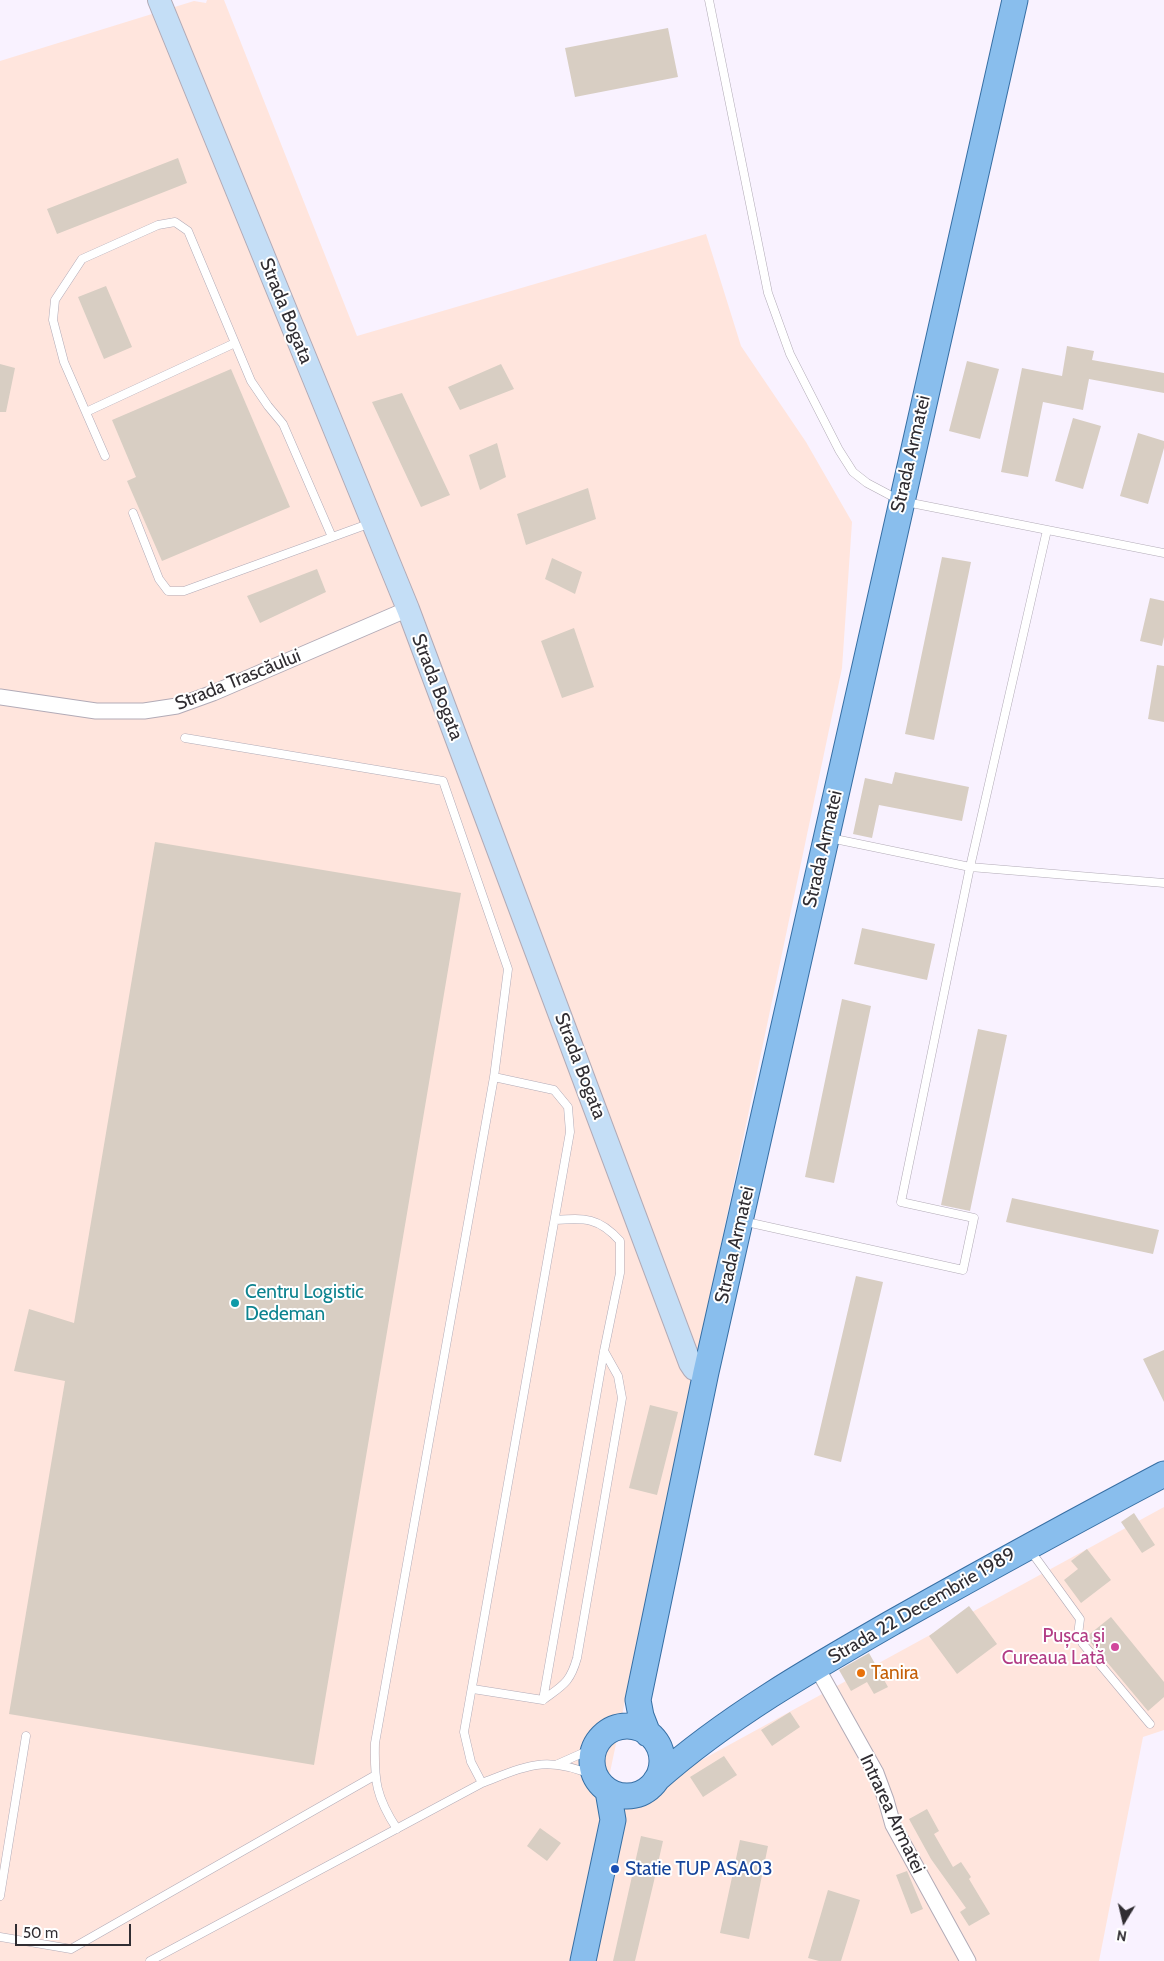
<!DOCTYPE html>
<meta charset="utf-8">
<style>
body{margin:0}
#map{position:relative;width:1164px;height:1961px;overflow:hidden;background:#f9f2ff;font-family:Cabin,sans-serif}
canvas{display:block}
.north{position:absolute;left:1099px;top:1896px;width:50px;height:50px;-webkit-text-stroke:4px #fff;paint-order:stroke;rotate:189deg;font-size:14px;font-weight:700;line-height:20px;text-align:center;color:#302d32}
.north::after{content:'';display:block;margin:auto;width:18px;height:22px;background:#302d32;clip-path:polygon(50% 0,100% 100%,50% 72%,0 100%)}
.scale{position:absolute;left:15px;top:1924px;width:116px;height:22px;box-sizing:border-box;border:2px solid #302d32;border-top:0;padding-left:6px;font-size:15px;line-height:18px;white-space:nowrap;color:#302d32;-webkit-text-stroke:4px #fff;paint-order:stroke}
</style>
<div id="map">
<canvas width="1164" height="1961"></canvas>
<div class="north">N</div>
<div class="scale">50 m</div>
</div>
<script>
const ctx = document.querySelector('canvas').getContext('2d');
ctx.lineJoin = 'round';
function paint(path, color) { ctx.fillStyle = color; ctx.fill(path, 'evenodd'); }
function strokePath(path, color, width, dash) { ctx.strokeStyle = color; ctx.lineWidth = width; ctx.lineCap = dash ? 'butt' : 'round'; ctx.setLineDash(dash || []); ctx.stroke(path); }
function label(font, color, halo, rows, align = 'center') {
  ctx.font = font + ' Cabin,sans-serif'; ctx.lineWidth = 4; ctx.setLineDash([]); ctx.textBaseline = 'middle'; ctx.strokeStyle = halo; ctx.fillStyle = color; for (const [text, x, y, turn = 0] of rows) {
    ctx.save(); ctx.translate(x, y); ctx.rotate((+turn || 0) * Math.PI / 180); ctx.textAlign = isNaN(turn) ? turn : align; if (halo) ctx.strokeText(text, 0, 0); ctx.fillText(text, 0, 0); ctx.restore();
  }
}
paint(new Path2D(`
 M207,0H224L357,336L706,234L741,346L806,442L852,522L842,668L601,1815L1164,1507V1730L1143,1737L1099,1961H0V61L194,1L206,3Z`), '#ffe5dd');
paint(new Path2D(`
 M668,28L678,77L575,97L565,48Z
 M178,158L187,183L57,234L47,209Z
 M106,286L132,347L104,359L78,297Z
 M1067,346L1094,351L1092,360L1164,373V393L1089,379L1083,410L1043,402L1028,477L1001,472L1022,368L1062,376Z
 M967,361L999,369L980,439L949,431Z
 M0,364L15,368L6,412H0Z
 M501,364L514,389L460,410L448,387Z
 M231,369L290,507L162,561L127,481L136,477L112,420Z
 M402,393L450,495L421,507L372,402Z
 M1073,418L1101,426L1083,489L1055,481Z
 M1138,433L1164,441V448L1148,504L1120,496Z
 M497,443L506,477L480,490L469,455Z
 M588,488L596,519L526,545L517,514Z
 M942,557L971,562L934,740L905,734Z
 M552,558L582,572L575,594L545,579Z
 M317,569L326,592L260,623L247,596Z
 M1150,598L1164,601V637L1162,646L1140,641Z
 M574,628L594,687L562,698L541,641Z
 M1157,665L1164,666V722L1148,719Z
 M895,772L969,787L962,821L879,805L872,838L853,834L865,778L892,784Z
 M155,842L461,893L314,1765L9,1714L65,1381L14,1371L29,1309L74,1323Z
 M862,928L935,944L927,980L854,964Z
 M842,999L871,1006L834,1183L805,1177Z
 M978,1029L1007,1035L970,1211L941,1205Z
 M1012,1198L1159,1230L1153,1254L1006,1222Z
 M856,1276L883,1282L841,1462L814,1455Z
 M1164,1350V1402L1143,1359Z
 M650,1405L678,1412L657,1495L629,1488Z
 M1134,1513L1155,1545L1142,1553L1121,1522Z
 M1087,1549L1111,1580L1081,1603L1064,1580L1078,1569L1071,1561Z
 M969,1606L997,1644L957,1674L929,1636Z
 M1111,1617L1164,1682V1697L1148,1711L1086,1637Z
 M869,1653L888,1687L874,1694L867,1682L851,1691L839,1670Z
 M790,1712L800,1727L772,1746L761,1730Z
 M724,1756L737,1775L703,1797L690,1777Z
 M927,1809L939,1831L934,1834L953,1867L961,1862L971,1877L969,1879L990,1914L969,1926L960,1912L966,1908L931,1859L909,1819Z
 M540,1828L561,1843L547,1861L527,1846Z
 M641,1836L663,1841L654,1881L635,1961H613Z
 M740,1840L768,1846L749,1939L720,1933Z
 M907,1871L923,1909L911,1914L896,1875Z
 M828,1890L860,1900L841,1961H819L808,1958Z`), '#d8cec3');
const lane = new Path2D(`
 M709,0L768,293L790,354L839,450L853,472L867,483L901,501L1164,553
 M86,412L235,343
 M105,456L64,362L53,320L55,300L82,259L158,225L175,222L188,231L251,381L268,406L283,424L332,537
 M133,513L159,579L168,591H184L371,523
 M185,738L443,781L508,969L494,1077L375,1743C374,1781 376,1797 397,1829
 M830,838L970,867L1164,883
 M742,1221L963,1270L974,1218L901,1202L970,867L1047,530
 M1030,1550L1080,1619L1078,1635L1083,1644L1150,1724
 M473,1689L543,1700C563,1685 570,1683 577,1658L622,1398L618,1376L604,1351
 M543,1700L604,1351L620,1273V1241C599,1217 585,1218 555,1220
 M558,1764L594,1748
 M482,1783L471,1762L464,1732L570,1132L568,1107L554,1090L494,1077
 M0,1896L26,1736
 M0,1937L71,1949L374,1776
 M150,1961L482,1783C529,1765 546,1755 595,1776`);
const street = new Path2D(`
 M0,697L96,711H144L177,706L213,693L408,609
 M816,1666L876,1773L886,1800L893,1825L968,1961`);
const secondary = new Path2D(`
 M159,0L408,609L690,1363L694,1369L706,1372`);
const primary = new Path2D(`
 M592 1761a35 35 0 1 1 70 0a35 35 0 1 1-70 0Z
 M648,1734L641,1716L638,1700L706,1372L1015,0
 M656,1780C727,1717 813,1668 895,1621C984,1571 1073,1522 1164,1474
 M583,1961L613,1820L608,1791`);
strokePath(lane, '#b2abb7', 9);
strokePath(street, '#b2abb7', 17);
strokePath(secondary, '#b2abb7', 24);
strokePath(primary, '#376fa4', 27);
strokePath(lane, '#fff', 8);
strokePath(street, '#fff', 15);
strokePath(secondary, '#c4def6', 22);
strokePath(primary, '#89beed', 25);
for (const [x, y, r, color] of [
 [235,1303,5,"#0f9aa8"],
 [1115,1647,5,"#d1479c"],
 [861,1673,5,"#e8710a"],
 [615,1869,5,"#1a4fb4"]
]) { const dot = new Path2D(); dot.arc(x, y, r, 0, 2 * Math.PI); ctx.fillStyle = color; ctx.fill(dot); strokePath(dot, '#fff', 2); }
label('19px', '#302d32', '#fff', [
 ["Strada Bogata",286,311,68],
 ["Strada Armatei",911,454,-77],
 ["Strada Trascăului",238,680,-22],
 ["Strada Bogata",437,687,69],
 ["Strada Armatei",823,849,-77],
 ["Strada Bogata",580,1066,69],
 ["Strada Armatei",735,1245,-77],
 ["Strada 22 Decembrie 1989",922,1606,-30],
 ["Intrarea Armatei",892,1814,65]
]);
label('19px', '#0d838f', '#fff', [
 ["Centru Logistic",245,1292],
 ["Dedeman",245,1314]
], 'left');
label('19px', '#b23c85', '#fff', [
 ["Pușca și",1105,1636],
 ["Cureaua Lată",1105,1658]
], 'right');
label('19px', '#c56008', '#fff', [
 ["Tanira",871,1673]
], 'left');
label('19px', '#164399', '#fff', [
 ["Statie TUP ASA03",625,1869]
], 'left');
</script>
